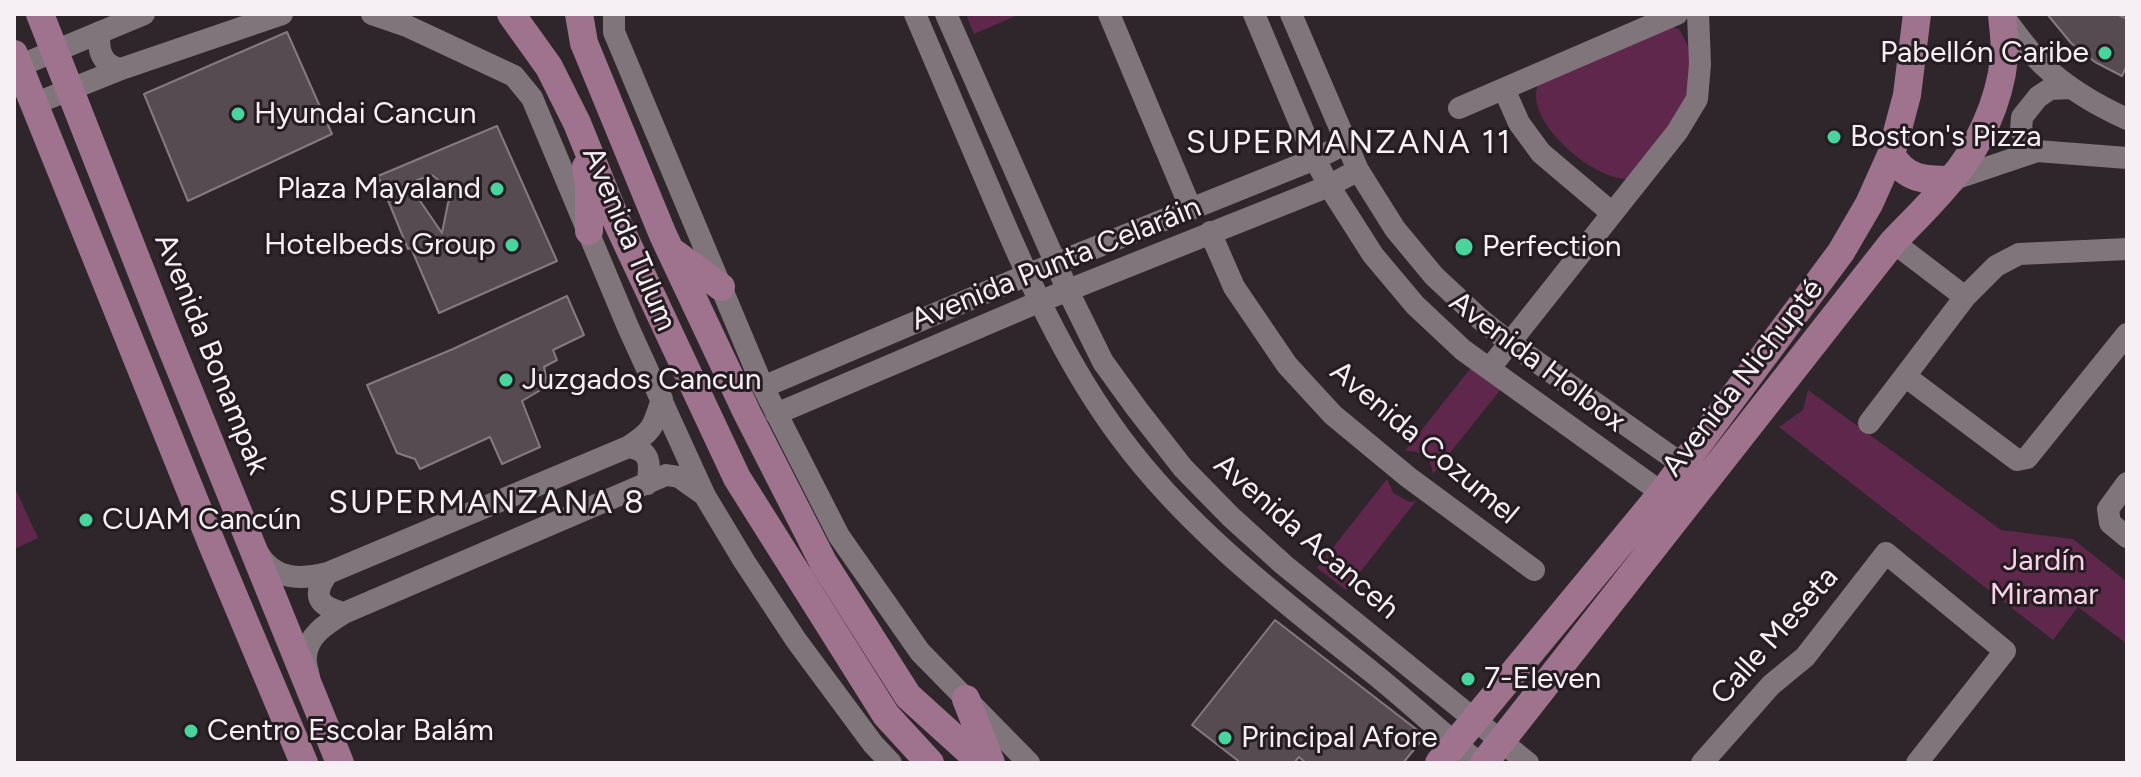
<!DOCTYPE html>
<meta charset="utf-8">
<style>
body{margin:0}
#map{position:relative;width:2141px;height:777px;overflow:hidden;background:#2f262b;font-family:Figtree,sans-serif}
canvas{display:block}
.frame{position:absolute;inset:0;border:16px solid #f6eff3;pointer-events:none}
</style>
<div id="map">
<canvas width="2141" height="777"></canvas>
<div class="frame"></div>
</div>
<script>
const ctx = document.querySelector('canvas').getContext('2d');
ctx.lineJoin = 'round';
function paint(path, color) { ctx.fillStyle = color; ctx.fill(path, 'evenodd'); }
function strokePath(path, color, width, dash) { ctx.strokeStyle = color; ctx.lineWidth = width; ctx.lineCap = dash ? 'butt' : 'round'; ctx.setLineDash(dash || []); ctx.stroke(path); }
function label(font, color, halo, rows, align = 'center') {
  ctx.font = font + ' Figtree,sans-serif'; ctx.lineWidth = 6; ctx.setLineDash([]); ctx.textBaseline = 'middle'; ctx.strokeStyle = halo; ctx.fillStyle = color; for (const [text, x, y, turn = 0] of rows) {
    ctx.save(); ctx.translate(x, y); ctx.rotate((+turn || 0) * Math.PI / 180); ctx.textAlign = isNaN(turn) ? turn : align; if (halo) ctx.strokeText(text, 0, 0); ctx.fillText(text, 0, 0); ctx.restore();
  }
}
paint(new Path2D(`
 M966,14H1020L974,34Z
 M1669,25L1680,30L1690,51L1688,101L1627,179C1593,178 1539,132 1536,98C1535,93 1537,89 1538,85Z
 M1477,360L1506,383L1433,474C1431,457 1421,450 1405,451Z
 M1808,390L2001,530L2073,539L2127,582V644L2078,607L2053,640L1779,427L1803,410Z
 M1387,479L1393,493L1409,502L1416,501L1346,590L1317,568Z
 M14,486L38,538L14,549Z`), '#60274c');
const building = new Path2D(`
 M2047,14H2117L2127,19V65L2122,76L2095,62L2071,43Z
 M287,32L332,134L188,201L144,94Z
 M497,126L557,261L439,313L411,248L408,249L378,176ZM432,175L453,192L448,203L442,233L416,195L417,180Z
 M567,296L584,335L553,350L557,360L544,367L546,377L545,384L539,391L522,401L540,447L502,464L490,437L420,469L415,459L397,453L367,385L453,349Z
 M1275,620L1425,736L1403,763H1306L1299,757L1294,763H1241L1192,725Z`);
paint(building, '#564b51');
strokePath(building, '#857a80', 2);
strokePath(new Path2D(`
 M372,14L407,26L514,76L532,98L628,327L705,496L744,561L796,640L873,744L891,763
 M614,14V32L763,387L839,536L920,652L1029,763
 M915,14C940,73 966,133 991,192C1027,277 1065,363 1121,438C1190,531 1283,601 1373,673C1409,702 1443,734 1479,763
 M946,14L1068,291L1103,362L1137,409L1183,468L1231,517L1284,565L1528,763
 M1109,14L1191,209
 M1254,14L1315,159L1329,186L1373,255L1415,305L1463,350L1662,493
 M1291,14L1358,170L1395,229L1434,276L1479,318L1510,343L1683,465
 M2002,14C2014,31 2027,49 2042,64C2067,88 2096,105 2127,119
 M100,32C97,51 102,65 121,69
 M19,66L144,14
 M1504,89L1519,123L1541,153L1612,213
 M34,104L121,69L282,14
 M1459,108L1677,14
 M2037,151L2021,131L2022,117L2038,97L2050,89L2071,88
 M1951,180L2037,151L2127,158
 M1210,232L1234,287L1287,365L1333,415L1408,477L1534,570
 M1893,242L1965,297
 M2127,249L2019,254L1996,266L1965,297L1905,376L2017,460L2027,458L2127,334
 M1489,369L1677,132L1697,99L1700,64L1698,14
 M763,387L1027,275L1315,159L1345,144
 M776,414L1041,301L1329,186L1358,170
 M1869,423L1905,376
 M628,447C651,450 651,464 647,484
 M2127,483L2108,509L2110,523L2127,537
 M258,553C274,580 300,580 328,573L628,447C653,431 653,427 662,399
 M328,573C311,596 318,606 344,613
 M309,677C308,671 305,663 306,657C307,635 328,623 344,613L666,475L679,477L703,494
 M1702,763L1771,685L1805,657L1886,553L2005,651L1917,763`), '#80757b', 22);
strokePath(new Path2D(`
 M40,14L165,332L340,763
 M511,14L549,67L577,123L617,222L737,478L886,715L930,763
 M579,14L584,43L663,235L747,413L823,562L908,696L982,763
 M14,54L214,549L304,763
 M1891,155C1907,180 1924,180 1951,180
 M586,167L589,185V231
 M673,252L721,287
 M966,699L991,763
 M1439,763L1662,493L1841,252L1869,204L1891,155L1907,95L1917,14
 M1484,763L1893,242C1912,222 1932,203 1949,182C1978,150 2000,101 2004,58C2006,44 2003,28 2002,14`), '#9f738d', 28);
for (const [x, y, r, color] of [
 [2105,53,8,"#48d49d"],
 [238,114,8,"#48d49d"],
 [1834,137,8,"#48d49d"],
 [497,189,8,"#48d49d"],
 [512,245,8,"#48d49d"],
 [1464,247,10,"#48d49d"],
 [506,380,8,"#48d49d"],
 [86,520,8,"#48d49d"],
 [1468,679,8,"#48d49d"],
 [191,731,8,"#48d49d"],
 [1225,738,8,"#48d49d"]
]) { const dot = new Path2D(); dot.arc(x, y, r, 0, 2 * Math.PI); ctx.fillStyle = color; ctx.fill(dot); strokePath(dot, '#251c21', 3); }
label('30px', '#f6eff3', '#251c21', [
 ["Pabellón Caribe",2089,53,"right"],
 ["Hyundai Cancun",254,114],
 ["Boston's Pizza",1850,137],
 ["Plaza Mayaland",481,189,"right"],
 ["Hotelbeds Group",496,245,"right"],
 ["Perfection",1482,247],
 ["Juzgados Cancun",522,380],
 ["CUAM Cancún",102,520],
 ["7-Eleven",1484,679],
 ["Centro Escolar Balám",207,731],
 ["Principal Afore",1241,738]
], 'left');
label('30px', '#f6eff3', '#251c21', [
 ["Avenida Tulum",629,239,67],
 ["Avenida Punta Celaráin",1056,264,-22],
 ["Avenida Bonampak",211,354,68],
 ["Avenida Holbox",1537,362,37],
 ["Avenida Nichupté",1743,378,-52],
 ["Avenida Cozumel",1424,443,40],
 ["Avenida Acanceh",1306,537,41],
 ["Calle Meseta",1775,636,-48]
]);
label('30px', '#f9d2e8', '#251c21', [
 ["Jardín",2044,561],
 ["Miramar",2044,595]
]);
ctx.letterSpacing = '2px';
label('32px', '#f6eff3', '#251c21', [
 ["SUPERMANZANA 11",1349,144],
 ["SUPERMANZANA 8",487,504]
]);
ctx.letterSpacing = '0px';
</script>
